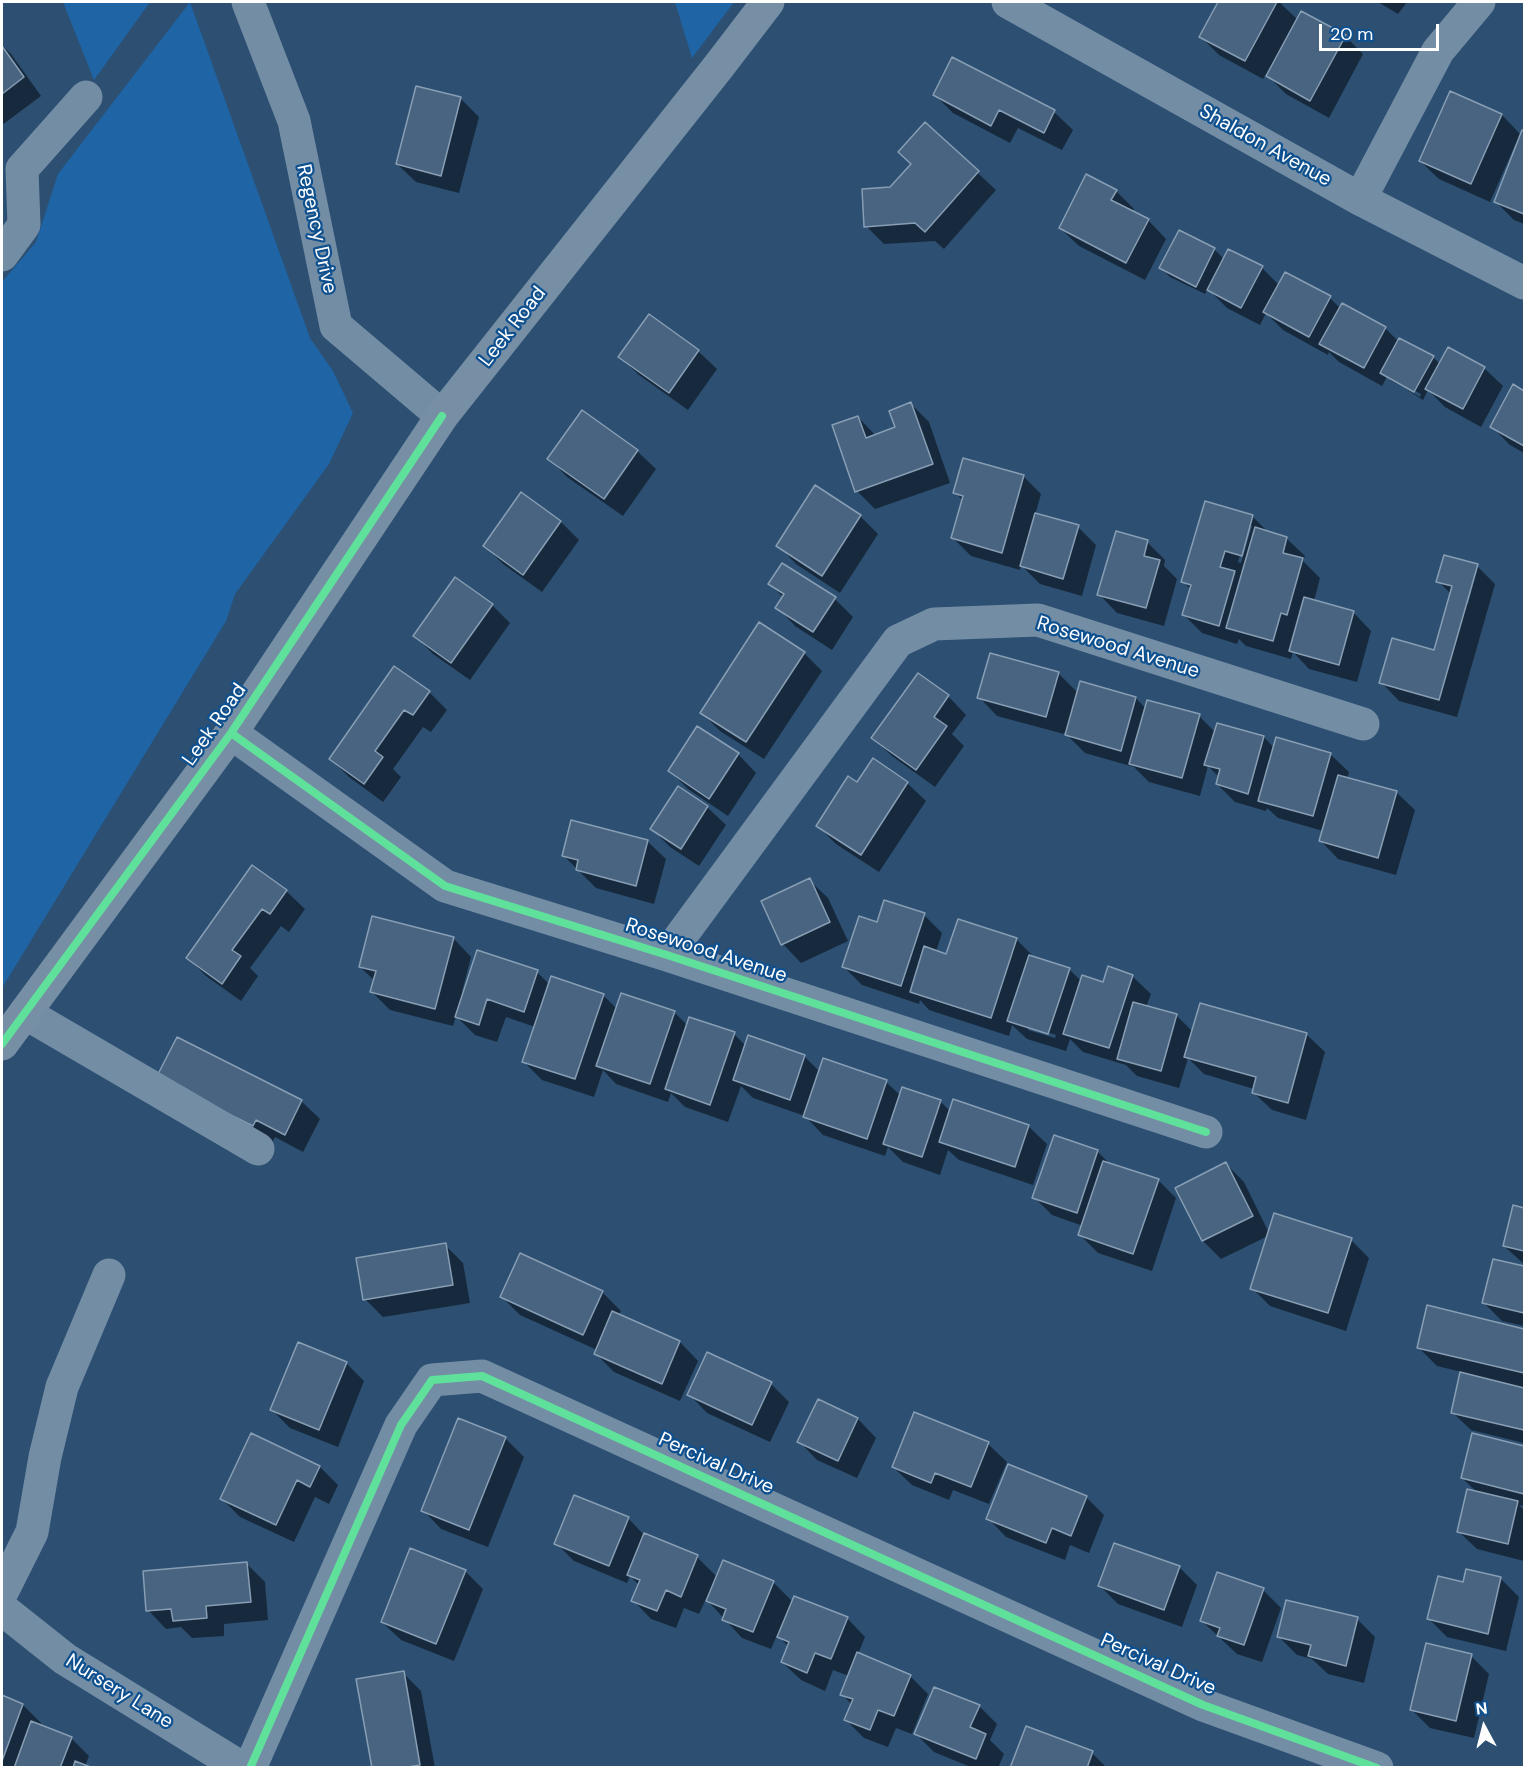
<!DOCTYPE html>
<style>
body{margin:0}
#map{position:relative;width:1526px;height:1769px;overflow:hidden;background:#2c4f72;font-family:"DM Sans",sans-serif}
canvas{display:block}
.frame{position:absolute;inset:0;border:3px solid #fff;pointer-events:none}
.north{position:absolute;left:1454px;top:1697px;width:60px;height:60px;-webkit-text-stroke:4px #0f508f;paint-order:stroke;rotate:353deg;font-size:16px;font-weight:700;line-height:24px;text-align:center;color:#fff}
.north::after{content:'';display:block;margin:auto;width:21px;height:27px;background:#fff;clip-path:polygon(50% 0,100% 100%,50% 72%,0 100%)}
.scale{position:absolute;left:1319px;top:24px;width:120px;height:27px;box-sizing:border-box;border:3px solid #fff;border-top:0;padding-left:8px;font-size:18px;line-height:21px;white-space:nowrap;color:#fff;-webkit-text-stroke:4px #0f508f;paint-order:stroke}
</style>
<div id="map">
<canvas width="1526" height="1769"></canvas>
<div class="frame"></div>
<div class="north">N</div>
<div class="scale">20 m</div>
</div>
<script>
const ctx = document.querySelector('canvas').getContext('2d');
ctx.lineJoin = 'round';
function paint(path, color) { ctx.fillStyle = color; ctx.fill(path, 'evenodd'); }
function strokePath(path, color, width, dash) { ctx.strokeStyle = color; ctx.lineWidth = width; ctx.lineCap = dash ? 'butt' : 'round'; ctx.setLineDash(dash || []); ctx.stroke(path); }
function label(font, color, halo, rows, align = 'center') {
  ctx.font = font + ' "DM Sans",sans-serif'; ctx.lineWidth = 4.5; ctx.setLineDash([]); ctx.textBaseline = 'middle'; ctx.strokeStyle = halo; ctx.fillStyle = color; for (const [text, x, y, turn = 0] of rows) {
    ctx.save(); ctx.translate(x, y); ctx.rotate((+turn || 0) * Math.PI / 180); ctx.textAlign = isNaN(turn) ? turn : align; if (halo) ctx.strokeText(text, 0, 0); ctx.fillText(text, 0, 0); ctx.restore();
  }
}
paint(new Path2D(`
 M63,2H150L94,80Z
 M190,2L310,338L333,371L353,413L329,464L235,594L226,621L2,988V282L36,242L58,174Z
 M675,2H734L692,58Z`), '#1f65a5');
paint(new Path2D(`
 M1220,2H1279L1298,20L1345,36L1363,54L1329,118L1286,94L1266,74L1263,79L1219,55L1201,37Z
 M1378,2H1407L1398,14Z
 M2,45L11,54L41,96L2,125Z
 M953,59L1054,112L1073,130L1062,150L1018,128L1010,143L953,113L935,95Z
 M1451,93L1502,115L1521,135L1523,132H1524V224L1514,220L1496,202L1518,144L1516,143L1490,202L1439,179L1420,161Z
 M460,98L479,117L459,193L416,182L397,164Z
 M925,124L996,190L944,249L935,241L884,244L866,226L890,189L912,164Z
 M1116,191L1134,209L1132,213L1148,220L1166,239L1145,280L1079,246L1060,228Z
 M1214,249L1224,259L1262,268L1279,285L1285,274L1330,298L1340,308L1385,328L1399,342L1433,357L1440,364L1449,349L1484,368L1503,386L1481,427L1445,407L1428,390L1423,400L1387,377L1382,386L1339,362L1329,352L1328,355L1283,330L1266,313L1260,325L1227,308L1208,289L1205,294L1170,277L1161,268ZM1390,377L1421,394L1420,397L1390,380Z
 M649,316L698,351L717,369L688,410L639,375L620,357Z
 M1513,387L1524,393V453L1510,445L1492,427Z
 M911,404L929,422L950,483L875,509L857,491L858,417L876,436L897,428Z
 M582,412L637,451L656,469L623,516L567,477L549,458Z
 M1023,476L1041,494L1035,515L1078,527L1096,545L1082,596L1040,584L1021,565L1020,570L971,556L953,538L963,501L955,492Z
 M521,494L561,522L579,540L542,592L503,564L485,546Z
 M1206,503L1253,517L1269,533L1286,538L1305,556L1303,561L1320,578L1314,601L1353,612L1371,631L1357,682L1309,669L1293,652L1291,659L1246,646L1239,639L1237,644L1202,633L1184,615L1191,590L1183,581ZM1249,526H1252L1241,563L1238,562Z
 M860,516L878,534L840,593L796,564L778,545Z
 M1147,542L1165,560L1164,566L1177,579L1164,626L1117,613L1099,594Z
 M1477,566L1495,584L1457,717L1399,701L1381,682L1435,652L1451,594L1438,581ZM1474,570H1477L1468,604L1465,602Z
 M770,584L835,599L853,617L832,650L795,626L777,607L784,598Z
 M492,605L510,623L470,680L433,654L415,636Z
 M804,653L822,671L764,759L720,731L702,713Z
 M1058,673L1078,693L1136,698L1146,709L1199,716L1215,732L1264,737L1274,748L1330,754L1349,772L1347,779L1396,792L1415,810L1396,875L1338,859L1320,840L1323,831L1278,818L1267,808L1266,811L1235,802L1217,784L1219,777L1208,766L1200,796L1149,782L1134,767L1085,753L1064,732V734L997,716L979,697Z
 M429,692L447,710L431,732L423,727L393,769L401,777L383,802L349,777L331,759Z
 M948,696L966,715L952,734L964,746L935,787L892,756L873,738Z
 M698,728L738,754L756,773L728,816L688,789L670,771Z
 M907,783L926,801L879,872L836,844L818,826L858,784Z
 M678,788L707,807L726,825L699,866L670,847L652,829Z
 M647,841L666,859L654,904L596,888L563,855Z
 M252,867L286,891L305,909L289,932L281,926L250,968L258,976L241,1001L206,976L188,958Z
 M809,880L828,898L848,941L801,963L783,944L763,902Z
 M924,915L942,933L936,952L947,956L1016,939L1035,958L1069,969L1081,981L1104,984L1132,976L1151,994L1146,1007L1177,1016L1193,1032L1306,1034L1325,1052L1306,1120L1272,1110L1253,1092L1254,1089L1204,1074L1188,1058L1179,1088L1137,1076L1126,1065L1083,1052L1070,1039L1066,1051L1027,1039L1012,1025L1009,1036L929,1010L920,1000L919,1004L862,985L844,967L878,924ZM1028,1026L1056,1035L1055,1038L1028,1030Z
 M453,938L471,957L462,992L537,972L549,984L603,995L617,1009L674,1012L688,1026L734,1034L746,1046L804,1056L820,1072L886,1082L901,1096L940,1101L951,1112L1028,1126L1047,1144L1033,1185L959,1160L948,1150L940,1175L903,1162L888,1147L885,1156L823,1135L805,1116L753,1098L741,1086L728,1122L685,1107L671,1093L668,1102L616,1084L603,1070L594,1097L542,1080L523,1061L535,1027L506,1017L497,1042L475,1035L456,1016L453,1026L390,1010L372,992L375,981L360,967Z
 M176,1096L301,1101L320,1119L303,1152L275,1137L271,1144Z
 M1097,1151L1111,1165L1158,1180L1176,1198L1152,1271L1098,1253L1080,1235L1083,1226L1052,1215L1034,1197Z
 M1226,1164L1244,1182L1269,1233L1351,1240L1369,1258L1346,1331L1270,1306L1252,1288L1268,1236L1221,1259L1203,1241Z
 M1514,1207L1524,1209V1264L1504,1246Z
 M445,1245L463,1263L470,1303L383,1317L365,1299Z
 M521,1255L603,1293L621,1311L618,1316L680,1342L698,1361L680,1401L614,1372L595,1353L597,1350L520,1315L502,1297Z
 M1494,1261L1524,1268V1326L1502,1321L1484,1303Z
 M1428,1307L1524,1330V1443L1471,1430L1452,1412L1462,1372L1437,1366L1419,1348Z
 M346,1363L364,1381L338,1447L290,1428L272,1410Z
 M771,1384L789,1402L770,1442L707,1413L689,1394Z
 M818,1401L858,1419L876,1438L857,1478L817,1460L799,1441Z
 M252,1435L320,1467L338,1485L329,1504L315,1497L294,1542L240,1517L222,1499Z
 M1473,1435L1524,1447V1506L1519,1505L1524,1510V1561L1477,1549L1458,1531L1479,1494L1462,1478Z
 M505,1438L524,1457L488,1547L441,1529L423,1510Z
 M988,1444L1007,1462L989,1504L953,1490L949,1500L912,1485L893,1467Z
 M1086,1497L1104,1515L1089,1553L1070,1545L1065,1560L1006,1537L988,1518Z
 M628,1518L644,1535L697,1557L717,1577L773,1582L793,1602L847,1618L865,1637L858,1654L910,1676L928,1694L912,1734L896,1728L888,1747L864,1738L846,1720L852,1705L842,1694L849,1676L833,1670L825,1691L801,1680L782,1662L789,1647L777,1635L771,1649L742,1638L706,1599L699,1614L684,1608L676,1628L651,1619L633,1600L639,1585L630,1576L627,1583L574,1561L556,1543Z
 M247,1564L265,1582L268,1620L224,1624V1636L192,1638L181,1627L166,1629L148,1610Z
 M1179,1567L1197,1585L1182,1627L1118,1604L1100,1586Z
 M465,1571L483,1589L454,1661L401,1640L382,1622Z
 M1501,1579L1519,1597L1506,1651L1447,1637L1429,1619Z
 M1263,1590L1281,1608L1262,1662L1237,1654L1202,1621Z
 M1357,1619L1375,1637L1364,1683L1328,1674L1312,1659L1297,1655L1279,1637Z
 M1471,1656L1489,1674L1474,1738L1430,1728L1412,1710Z
 M403,1673L421,1691L435,1768H373Z
 M2,1697L23,1705L41,1723L40,1726L71,1738L89,1756L85,1766L89,1768H2Z
 M979,1706L997,1724L990,1740L1004,1754L998,1768H973L934,1752L916,1734Z
 M1092,1753L1107,1768H1012Z`), '#0007');
const building = new Path2D(`
 M1218,2H1277L1245,61L1199,37Z
 M1301,11L1346,35L1310,101L1266,76Z
 M2,46L24,77L2,94Z
 M952,57L1055,110L1044,133L999,110L991,126L933,95Z
 M416,86L461,97L441,176L396,164Z
 M1450,91L1502,114L1471,184L1419,161Z
 M925,122L979,171L925,232L915,223L864,227L862,189L890,187L911,164L898,152Z
 M1522,130L1524,131V214L1494,202Z
 M1086,174L1117,190L1111,200L1149,219L1126,263L1059,228Z
 M1179,230L1215,248L1196,287L1159,268Z
 M1228,249L1263,266L1241,308L1207,290Z
 M1285,272L1331,296L1309,337L1263,312Z
 M1342,303L1386,327L1364,368L1319,344Z
 M649,314L699,350L669,393L618,357Z
 M1399,338L1434,356L1414,392L1380,373Z
 M1448,347L1485,367L1463,409L1425,389Z
 M1513,384L1524,391V446L1490,427Z
 M911,402L933,464L855,492L832,425L858,416L866,438L895,427L889,411Z
 M582,410L638,450L604,499L547,459Z
 M963,458L1024,475L1002,553L951,538L963,496L953,493Z
 M815,485L861,515L822,576L776,546Z
 M521,492L561,521L523,575L483,546Z
 M1205,501L1253,515L1242,556L1225,551L1220,567L1235,571L1219,626L1182,615L1191,585L1181,582Z
 M1035,513L1079,525L1063,579L1020,566Z
 M1255,527L1287,537L1283,553L1303,558L1287,615L1281,613L1273,641L1226,628Z
 M1116,531L1148,540L1144,556L1160,560L1146,608L1097,595Z
 M1444,555L1478,564L1439,700L1379,683L1392,638L1434,650L1452,586L1436,582Z
 M782,563L836,597L813,632L775,608L784,594L768,584Z
 M455,577L493,604L451,663L413,636Z
 M1304,597L1354,611L1339,665L1289,651Z
 M759,622L805,652L746,742L700,713Z
 M990,653L1059,672L1046,717L977,698Z
 M394,666L430,691L413,715L404,710L375,751L383,757L364,784L329,759Z
 M918,673L949,695L934,717L947,726L916,770L871,738Z
 M1080,681L1136,697L1121,751L1065,735Z
 M1147,700L1200,714L1182,778L1129,764Z
 M1217,723L1264,736L1248,794L1216,784L1220,769L1204,765Z
 M697,726L739,753L709,799L668,771Z
 M1276,737L1331,753L1313,816L1258,801Z
 M873,758L908,782L861,855L816,826L848,776L857,782Z
 M1338,775L1397,791L1378,858L1319,841Z
 M678,786L708,806L681,849L650,829Z
 M571,820L648,840L636,886L576,870L578,860L562,856Z
 M252,865L287,890L270,914L262,909L232,950L241,956L222,984L186,958Z
 M810,878L830,922L781,945L761,901Z
 M884,900L925,913L901,986L842,967L859,916L877,922Z
 M372,916L454,937L435,1009L370,992L376,971L359,967Z
 M958,919L1017,938L991,1018L910,992L924,946L946,954Z
 M477,950L538,970L524,1012L487,999L479,1025L455,1017Z
 M1029,955L1070,968L1048,1034L1007,1021Z
 M1108,966L1133,975L1109,1048L1063,1034L1082,975L1103,982Z
 M551,976L604,994L575,1079L522,1062Z
 M621,993L675,1011L650,1084L596,1066Z
 M1133,1002L1177,1014L1161,1071L1117,1059Z
 M1200,1003L1307,1033L1288,1103L1252,1093L1256,1077L1184,1057Z
 M689,1017L735,1032L710,1105L665,1089Z
 M748,1035L805,1055L790,1100L733,1080Z
 M177,1037L302,1100L285,1135L256,1120L253,1126L156,1078Z
 M823,1058L887,1080L867,1139L803,1117Z
 M902,1087L941,1100L922,1157L883,1144Z
 M953,1099L1029,1125L1015,1167L939,1142Z
 M1054,1135L1098,1150L1077,1213L1032,1198Z
 M1103,1161L1159,1179L1133,1254L1078,1235Z
 M1226,1162L1253,1216L1202,1241L1175,1188Z
 M1513,1205L1524,1208V1251L1503,1246Z
 M1274,1213L1352,1238L1328,1313L1250,1289Z
 M446,1243L453,1285L363,1300L356,1258Z
 M520,1253L603,1291L583,1335L500,1297Z
 M1493,1259L1524,1266V1313L1482,1303Z
 M1427,1305L1524,1329V1373L1417,1348Z
 M612,1311L680,1341L662,1384L594,1354Z
 M298,1342L347,1362L319,1430L270,1410Z
 M707,1352L772,1382L752,1425L687,1395Z
 M1460,1372L1524,1388V1430L1451,1413Z
 M818,1399L858,1418L838,1461L797,1442Z
 M914,1412L989,1442L971,1487L935,1473L931,1483L892,1467Z
 M458,1418L506,1437L469,1530L421,1511Z
 M251,1433L320,1466L310,1487L297,1480L276,1525L220,1499Z
 M1472,1433L1524,1446V1494L1461,1478Z
 M1008,1464L1087,1496L1071,1536L1052,1528L1046,1543L986,1519Z
 M1467,1489L1518,1501L1508,1544L1457,1532Z
 M574,1495L629,1517L609,1566L554,1544Z
 M644,1533L698,1555L681,1597L666,1590L657,1611L631,1601L640,1580L627,1575Z
 M1114,1543L1180,1566L1164,1610L1098,1586Z
 M410,1548L466,1570L436,1644L381,1622Z
 M723,1560L774,1581L753,1632L722,1620L726,1609L706,1601Z
 M247,1562L251,1602L206,1606L207,1618L173,1621L171,1609L146,1611L143,1571Z
 M1466,1569L1501,1577L1488,1634L1427,1619L1438,1576L1463,1582Z
 M1217,1572L1264,1588L1244,1645L1217,1636L1220,1628L1200,1621Z
 M794,1596L848,1617L831,1659L815,1653L807,1673L781,1662L789,1642L777,1637Z
 M1286,1600L1358,1617L1346,1666L1308,1656L1311,1645L1277,1637Z
 M1426,1643L1472,1654L1456,1721L1410,1710Z
 M857,1652L911,1675L894,1716L878,1710L870,1730L844,1720L853,1699L840,1695Z
 M404,1671L420,1765L402,1768H372L356,1679Z
 M934,1687L980,1705L970,1727L986,1734L976,1759L914,1734Z
 M2,1695L23,1704L2,1761Z
 M31,1721L72,1737L60,1768H14Z
 M1026,1726L1093,1751L1087,1768H1010Z
 M75,1761L93,1768H73Z`);
paint(building, '#486480');
strokePath(building, '#889eb4', 1.5);
strokePath(new Path2D(`
 M248,2L294,121L336,326L442,416
 M1008,2L1360,199L1524,283
 M1360,199L1438,51L1479,2
 M2,255L24,225L22,169L86,97
 M231,733L445,886L667,955L1206,1132
 M667,955L898,641L934,624L1038,620L1363,724
 M25,1013L258,1149
 M2,1592L32,1532L45,1457L62,1387L109,1275
 M2,1609L65,1659L242,1768
 M250,1768L401,1425L432,1380L482,1376L1203,1705L1377,1768`), '#738da5', 33);
strokePath(new Path2D(`
 M2,1044L231,733L442,416L719,66L768,2`), '#778fa5', 33);
strokePath(new Path2D(`
 M231,733L445,886L667,955L1206,1132
 M2,1044L231,733L442,416
 M250,1768L401,1425L432,1380L482,1376L1203,1705L1377,1768`), '#60e19b', 8);
label('20px', '#fff', '#0f508f', [
 ["Shaldon Avenue",1265,146,29],
 ["Regency Drive",316,229,78],
 ["Leek Road",513,327,-52],
 ["Rosewood Avenue",1118,648,17],
 ["Leek Road",215,725,-55],
 ["Rosewood Avenue",706,951,18],
 ["Percival Drive",716,1464,24],
 ["Percival Drive",1158,1665,24],
 ["Nursery Lane",119,1692,32]
]);
</script>
